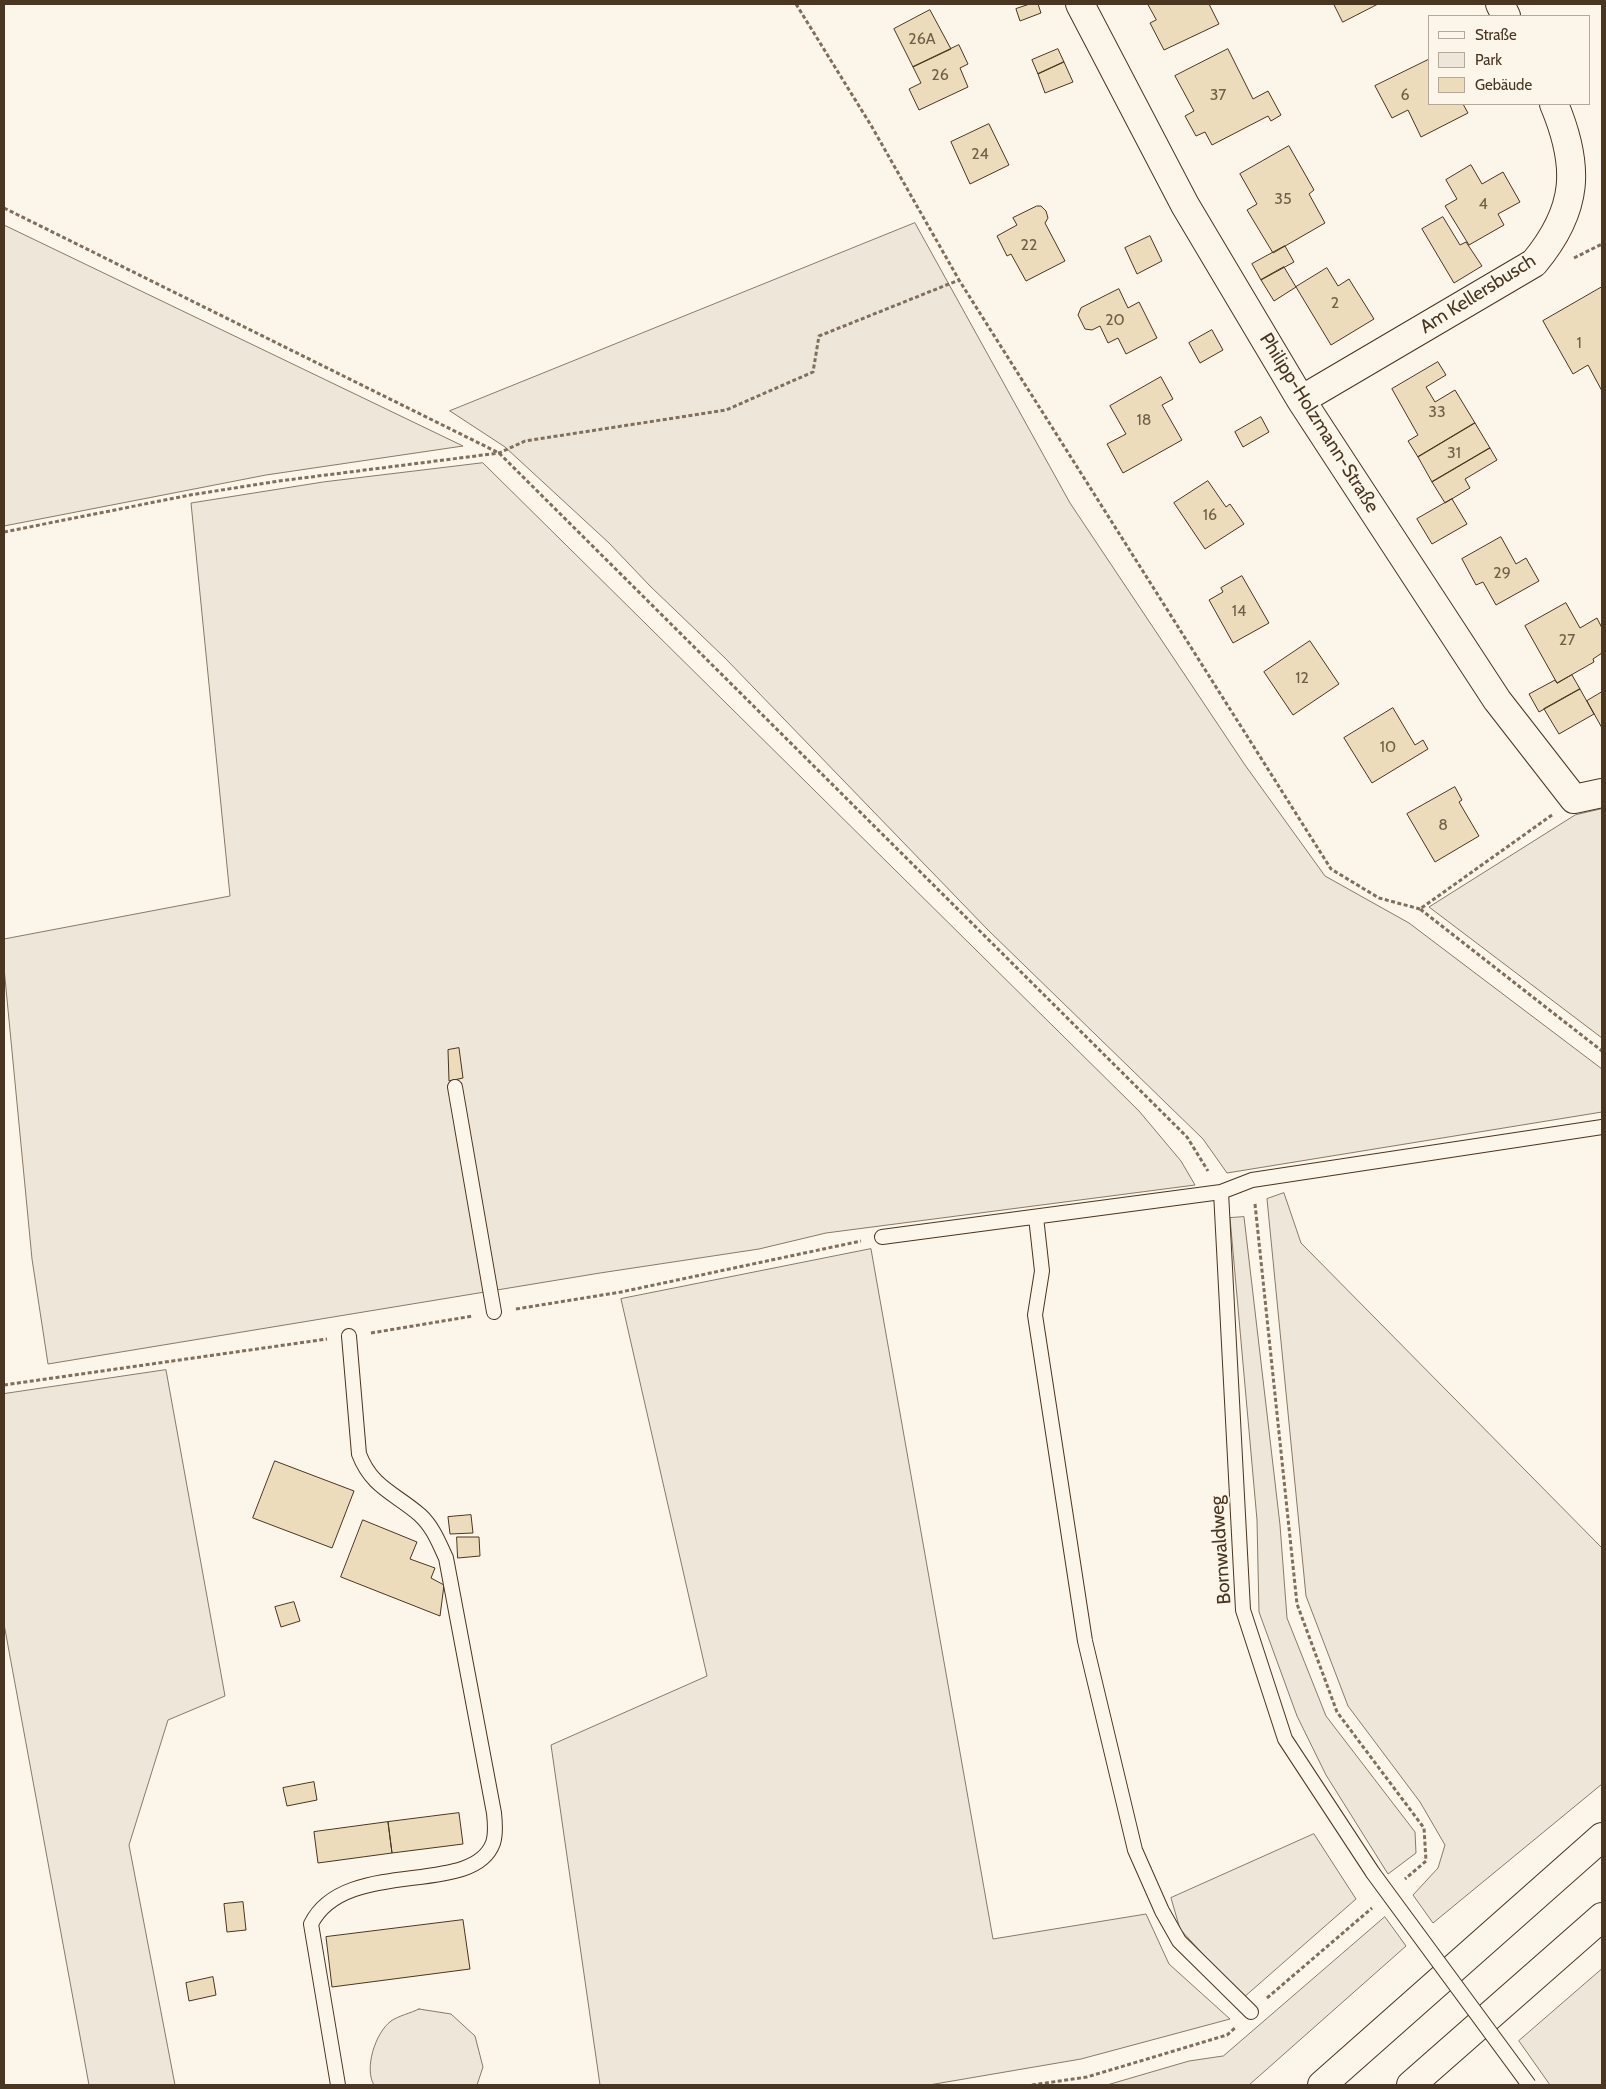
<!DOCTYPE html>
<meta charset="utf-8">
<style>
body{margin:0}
#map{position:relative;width:1606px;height:2089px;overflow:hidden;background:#fbf6e9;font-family:Cabin,sans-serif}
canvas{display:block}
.frame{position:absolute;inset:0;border:5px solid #4a3520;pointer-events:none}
.legend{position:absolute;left:1428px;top:15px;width:162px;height:90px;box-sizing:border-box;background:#fbf6e9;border:1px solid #b4a999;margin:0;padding:6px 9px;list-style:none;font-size:15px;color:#4a3520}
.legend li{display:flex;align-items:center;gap:10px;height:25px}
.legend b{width:25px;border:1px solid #b4a999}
</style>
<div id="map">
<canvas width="1606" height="2089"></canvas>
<div class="frame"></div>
<ul class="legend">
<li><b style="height:6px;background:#fbf6e9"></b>Straße</li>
<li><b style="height:14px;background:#ede6d9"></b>Park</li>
<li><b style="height:14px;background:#ecdcbc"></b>Gebäude</li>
</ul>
</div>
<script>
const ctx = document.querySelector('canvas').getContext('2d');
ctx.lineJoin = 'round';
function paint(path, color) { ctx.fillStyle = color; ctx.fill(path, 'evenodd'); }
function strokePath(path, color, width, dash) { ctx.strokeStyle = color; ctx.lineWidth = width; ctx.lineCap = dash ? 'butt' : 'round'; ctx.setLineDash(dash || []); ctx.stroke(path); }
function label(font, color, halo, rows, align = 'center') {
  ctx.font = font + ' Cabin,sans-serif'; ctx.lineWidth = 4; ctx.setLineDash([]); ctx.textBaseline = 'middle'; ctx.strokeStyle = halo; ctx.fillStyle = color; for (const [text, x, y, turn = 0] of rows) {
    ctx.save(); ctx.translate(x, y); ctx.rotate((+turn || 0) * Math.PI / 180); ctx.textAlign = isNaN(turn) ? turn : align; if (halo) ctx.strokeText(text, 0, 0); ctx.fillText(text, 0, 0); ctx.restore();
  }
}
const green = new Path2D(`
 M915,223L1070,503L1245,765L1325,876L1409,923L1602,1069V1112L1227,1173L1203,1139L988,930L725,658L650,586L609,543L505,447L450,411Z
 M4,225L463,446L266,475L4,526Z
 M483,463L1139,1111L1181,1161L1195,1185L826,1233L759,1249L600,1273L48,1364L32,1259L4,968V939L230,896L191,503L323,482Z
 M1602,809V1038L1429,907L1575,815Z
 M1284,1193L1301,1243L1602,1548V1784L1433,1923L1413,1895L1438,1868L1445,1845L1420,1802L1348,1706L1306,1596L1267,1199Z
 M1244,1217L1280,1525L1287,1618L1326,1716L1415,1832L1416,1853L1388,1874L1326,1775L1297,1716L1259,1612L1257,1520L1230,1218Z
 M871,1249L993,1939L1146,1914L1169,1964L1230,2019L1081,2059L929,2085H600L551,1745L707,1676L621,1299Z
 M166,1370L225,1696L168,1720L129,1845L175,2085H89L4,1624V1394Z
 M1314,1834L1356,1899L1243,1998L1180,1929L1171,1898Z
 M1385,1917L1406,1946L1249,2085H1107L1189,2061L1223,2056Z
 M1602,1969V2085H1550L1519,2041Z
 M419,2009L451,2014L475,2036L483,2067L477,2085H374C364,2069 375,2033 391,2021C398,2016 411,2013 419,2009Z`);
paint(green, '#ede6d9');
strokePath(green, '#887966', 1);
const building = new Path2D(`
 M1030,4H1038L1041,13L1020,21L1016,9Z
 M1148,4H1209L1219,24L1164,50L1150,23L1156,20Z
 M1334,4H1378L1343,22Z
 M930,10L951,49L913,67L894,29Z
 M959,45L968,64L960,68L968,87L919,110L909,89L921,83L913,67Z
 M1058,49L1064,62L1038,74L1032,60Z
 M1228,49L1253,99L1268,91L1281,115L1271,121L1268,116L1212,145L1205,132L1196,136L1185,116L1194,111L1175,76Z
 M1430,59V104H1463L1468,113L1421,137L1408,110L1392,118L1375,86Z
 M1064,62L1073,82L1045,93L1038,74Z
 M989,124L1009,165L970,184L951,142Z
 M1289,146L1314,190L1309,194L1325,223L1273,253L1247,210L1257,204L1240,174Z
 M1471,165L1482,184L1503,172L1520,202L1498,214L1504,225L1469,245L1445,206L1457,199L1446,180Z
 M1037,206H1041L1046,211L1048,218L1045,223L1065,261L1026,281L1011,254L1007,256L997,236L1017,225L1013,218Z
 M1443,217L1460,245L1466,242L1482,266L1454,283L1422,229Z
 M1150,236L1162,261L1137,274L1125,248Z
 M1285,246L1294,262L1261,280L1252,264Z
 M1284,267L1296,287L1274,301L1261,280Z
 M1327,268L1338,286L1349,279L1374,319L1331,345L1296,287Z
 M1602,287V391L1588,365L1573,374L1543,321Z
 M1119,289L1128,308L1139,302L1157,338L1126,354L1118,338L1108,343L1100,326L1092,330L1085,329L1078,315L1081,308Z
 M1212,330L1223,350L1200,363L1189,343Z
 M1438,362L1446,375L1426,387L1435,402L1455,390L1475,423L1418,457L1408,441L1418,435L1392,389Z
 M1161,377L1173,399L1162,405L1182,440L1123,473L1107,444L1126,434L1110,406Z
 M1261,417L1269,432L1243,447L1235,432Z
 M1475,423L1490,448L1432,482L1418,457Z
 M1490,448L1497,460L1465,479L1470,488L1445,503L1432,482Z
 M1208,481L1226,507L1230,504L1244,524L1205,549L1174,503Z
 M1452,499L1467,524L1432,544L1417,519Z
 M1501,537L1516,564L1526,558L1539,581L1496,605L1483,582L1476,585L1462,559Z
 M1242,576L1269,623L1233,643L1209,600L1223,592L1221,588Z
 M1566,603L1580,628L1597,618L1602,628V653L1593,659L1594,662L1557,683L1525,626Z
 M1310,641L1339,684L1293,715L1264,672Z
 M1572,675L1580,689L1539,712L1529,694L1555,680L1557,683Z
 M1580,689L1594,714L1559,734L1544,709Z
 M1602,692V728L1587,701Z
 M1393,708L1415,745L1423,740L1428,749L1372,783L1344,738Z
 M1455,787L1462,800L1459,802L1479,836L1435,862L1407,814Z
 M459,1048L463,1078L449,1081L448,1050Z
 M275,1461L354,1491L332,1548L253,1518Z
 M471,1515L473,1533L450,1534L448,1517Z
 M363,1520L417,1542L410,1559L435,1568L431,1578L444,1585L440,1616L341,1577Z
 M457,1537H479L480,1556L458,1558Z
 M294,1602L300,1621L281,1627L275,1607Z
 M314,1782L317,1800L287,1806L283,1788Z
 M459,1813L463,1844L392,1853L388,1822Z
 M388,1822L392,1853L318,1863L314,1832Z
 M243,1902L246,1930L227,1932L224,1904Z
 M463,1920L470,1969L332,1987L326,1937Z
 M213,1977L216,1995L189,2001L186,1983Z`);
paint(building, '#ecdcbc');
strokePath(building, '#4a3520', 1);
const lane = new Path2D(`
 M455,1087L494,1312
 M1221,1192L1243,1610L1285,1739L1373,1873
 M1036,1217L1042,1271L1035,1315L1085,1641L1135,1850L1162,1911L1179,1941L1251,2012
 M882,1237L1221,1192L1252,1180L1602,1127
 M338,2085L311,1924C345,1856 473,1898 493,1843C496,1834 495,1822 494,1813L446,1558C439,1543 433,1527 420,1515C395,1493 372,1488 359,1454L349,1336`);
const street = new Path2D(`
 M1080,4L1185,205L1301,400L1497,700L1574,799L1602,793
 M1500,4L1506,16
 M1301,400L1534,263C1579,209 1580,166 1554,104`);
const highway = new Path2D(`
 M1322,2085L1602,1837
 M1411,2085L1602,1917`);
strokePath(lane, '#4a3520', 16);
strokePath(street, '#4a3520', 30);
strokePath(highway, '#4a3520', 30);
strokePath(new Path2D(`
 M796,4L872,127L959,280
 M4,208L499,453L1187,1137L1208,1171
 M1574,258L1602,244
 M4,532L190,495L279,481L499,453L525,441L726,410L813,372L819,336L959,280L1331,869L1379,898L1420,909
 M1552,815L1420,909L1602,1051
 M1255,1204L1297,1604L1337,1712L1424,1828L1426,1861L1405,1879
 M516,1309L621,1292L861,1241
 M371,1333L473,1316
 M4,1385L327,1339
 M1267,1998L1372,1908
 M1032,2085L1087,2077L1227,2035L1235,2028`), '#7f6f5c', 3, [4, 2.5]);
strokePath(lane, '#fbf6e9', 14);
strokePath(street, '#fbf6e9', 28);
strokePath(highway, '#fbf6e9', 28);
const laneBridge = new Path2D(`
 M1373,1873L1529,2085`);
strokePath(laneBridge, '#4a3520', 16, []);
strokePath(laneBridge, '#fbf6e9', 14);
label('16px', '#725f47', null, [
 ["26A",922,39],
 ["26",940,75],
 ["37",1218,95],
 ["6",1405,95],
 ["24",980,154],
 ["35",1283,199],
 ["4",1483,204],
 ["22",1029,245],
 ["2",1335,303],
 ["20",1115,320],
 ["1",1579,343],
 ["33",1437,412],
 ["18",1144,420],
 ["31",1454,453],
 ["16",1210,515],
 ["29",1502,573],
 ["14",1239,611],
 ["27",1567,640],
 ["12",1302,678],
 ["10",1388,747],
 ["8",1443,825]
]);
label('19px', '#4a3520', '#fbf6e9', [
 ["Am Kellersbusch",1478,294,-32],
 ["Philipp-Holzmann-Straße",1319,423,58],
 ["Bornwaldweg",1221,1550,-94]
]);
</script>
